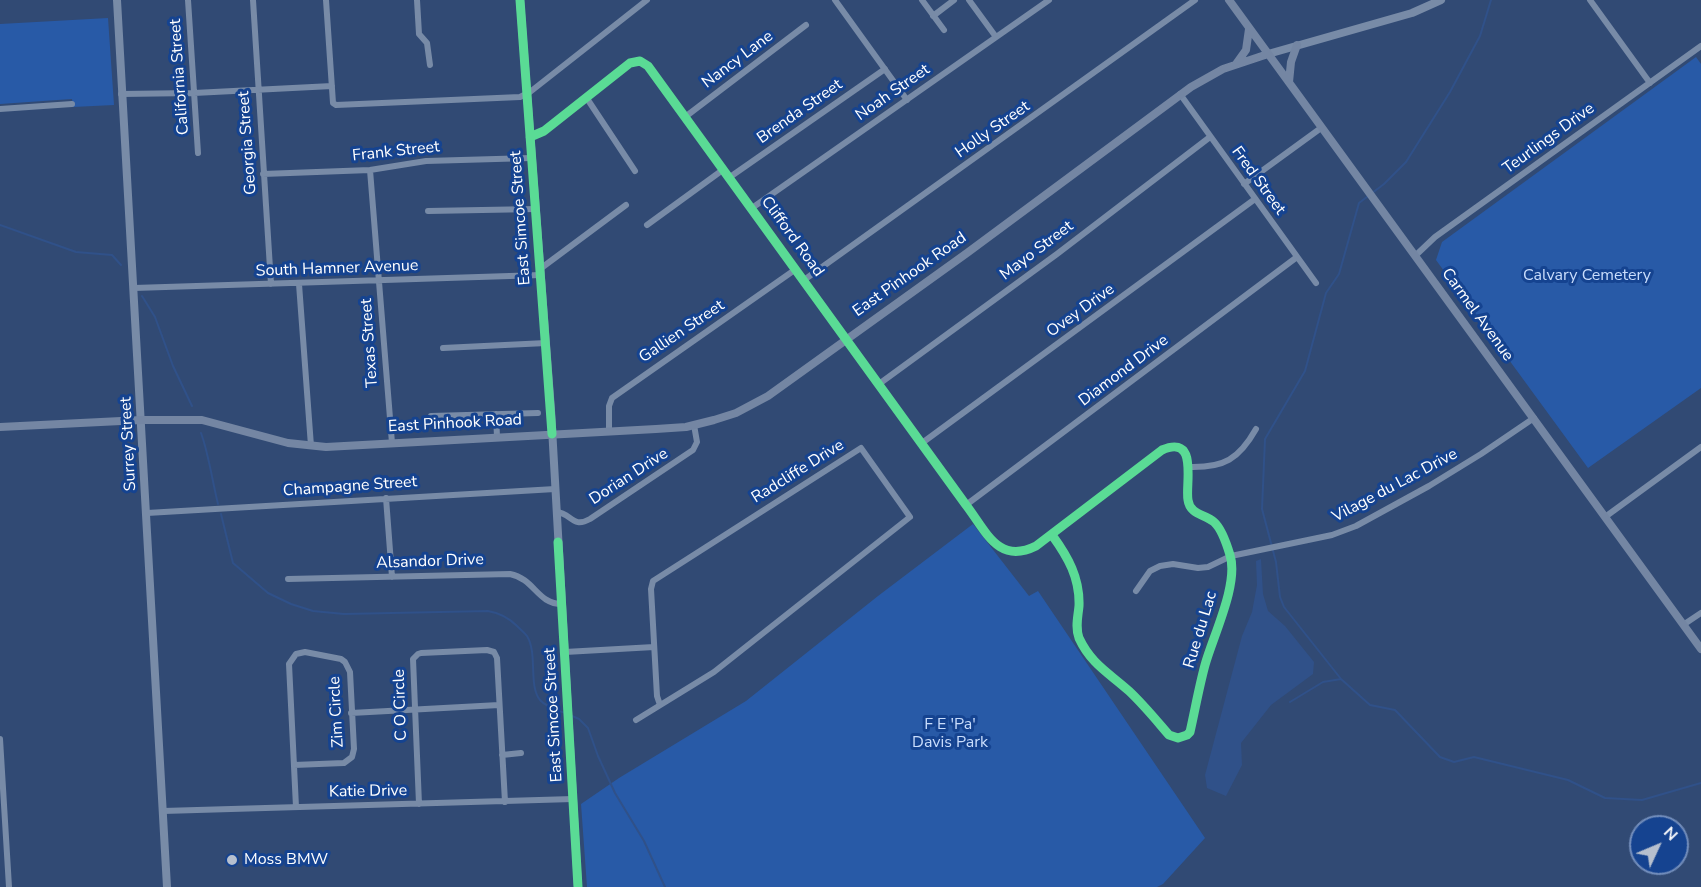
<!DOCTYPE html>
<style>
body{margin:0}
#map{position:relative;width:1701px;height:887px;overflow:hidden;background:#314a74;font-family:"Nunito Sans",sans-serif}
canvas{display:block}
.north{position:absolute;left:1629px;top:815px;width:60px;height:60px;box-sizing:border-box;background:#154390;border:2px solid #738ebc;border-radius:50%;rotate:46deg;font-size:16px;font-weight:700;line-height:24px;text-align:center;color:#fff}
.north::after{content:'';display:block;margin:auto;width:21px;height:27px;background:#b7c0ce;clip-path:polygon(50% 0,100% 100%,50% 72%,0 100%)}
</style>
<div id="map">
<canvas width="1701" height="887"></canvas>
<div class="north">N</div>
</div>
<script>
const ctx = document.querySelector('canvas').getContext('2d');
ctx.lineJoin = 'round';
function paint(path, color) { ctx.fillStyle = color; ctx.fill(path, 'evenodd'); }
function strokePath(path, color, width, dash) { ctx.strokeStyle = color; ctx.lineWidth = width; ctx.lineCap = dash ? 'butt' : 'round'; ctx.setLineDash(dash || []); ctx.stroke(path); }
function label(font, color, halo, rows, align = 'center') {
  ctx.font = font + ' "Nunito Sans",sans-serif'; ctx.lineWidth = 6; ctx.setLineDash([]); ctx.textBaseline = 'middle'; ctx.strokeStyle = halo; ctx.fillStyle = color; for (const [text, x, y, turn = 0] of rows) {
    ctx.save(); ctx.translate(x, y); ctx.rotate((+turn || 0) * Math.PI / 180); ctx.textAlign = isNaN(turn) ? turn : align; if (halo) ctx.strokeText(text, 0, 0); ctx.fillText(text, 0, 0); ctx.restore();
  }
}
paint(new Path2D(`
 M108,18L114,105L73,107L72,99L0,104V24Z
 M1696,57L1701,64V388L1588,468L1436,260L1442,242Z
 M973,524L1029,596L1038,591L1205,838L1163,884L1157,887H587L581,804L619,778L746,701L878,596Z`), '#285aa7');
paint(new Path2D(`
 M1261,559L1263,594L1268,611L1285,626L1314,662L1313,674L1271,705L1241,743L1242,765L1226,796L1207,788L1205,775L1242,636L1252,612L1257,585L1256,561Z`), '#305189');
strokePath(new Path2D(`
 M1491,0L1480,36L1450,92L1406,162L1384,184L1359,203L1339,274L1326,293L1305,371L1265,439L1262,509L1276,562L1280,597L1284,607L1341,679L1370,705L1395,710L1440,757L1454,762L1474,757L1568,780L1605,798L1642,800L1701,783
 M0,225L76,252L112,255L121,265
 M142,296L155,317L173,366L192,406
 M201,433C209,455 212,480 218,504
 M221,514L233,563L268,593L291,604L313,611L344,614L488,611C500,613 508,617 517,626C520,629 524,632 527,636C538,654 528,685 540,700C546,707 557,710 565,713
 M1290,702L1323,682L1341,679
 M570,715L579,719L588,728L598,756L615,793L644,841L665,887`), '#305189', 2);
strokePath(new Path2D(`
 M188,0L198,153
 M253,0L271,284
 M326,0L333,103L336,105L520,97L530,92L647,0
 M417,0L419,34L427,43L430,65
 M835,0L907,100
 M922,0L944,30
 M969,0L996,37
 M1590,0L1650,83
 M933,16L954,0
 M121,94L194,93L332,86
 M1180,94L1316,283
 M586,97L635,171
 M0,109L72,104
 M685,117L806,25
 M530,137L544,131L630,63L640,61L648,66L966,505C986,531 998,565 1036,546L1162,450C1199,434 1185,484 1188,500C1190,515 1205,514 1214,522C1222,529 1227,545 1230,555C1239,584 1213,636 1205,665C1199,687 1195,710 1190,732L1187,735L1178,738L1169,735C1156,720 1143,704 1129,691C1109,673 1091,664 1079,638C1075,627 1078,617 1079,606C1080,578 1068,557 1052,535
 M370,170L392,443
 M263,174L370,170L426,161L531,158
 M730,177L885,69
 M1244,184L1321,128
 M752,208L1049,0
 M428,211L536,209
 M647,225L724,169
 M1415,256L1435,237L1701,46
 M540,269L626,205
 M804,280L1195,0
 M299,284L311,446
 M134,288L541,275
 M443,348L546,343
 M879,384L1057,254L1210,137
 M496,414L497,437
 M431,416L538,413
 M609,431V406L612,398L796,269
 M922,443L1255,199
 M1189,467C1224,468 1239,459 1256,429
 M386,498L392,577
 M966,505L1297,257
 M556,512C572,513 572,529 590,519L693,450L697,442L694,425
 M147,513L555,489
 M1605,517L1701,447
 M288,579L510,574C535,579 537,604 562,604
 M1136,591L1150,571L1160,566L1173,564L1198,568L1208,567L1231,556L1332,535L1356,526L1429,486L1481,454L1534,418
 M1683,625L1701,613
 M565,652L654,647
 M351,713L499,705
 M636,720L714,672L910,517L861,448L653,581L651,589L657,696L660,705
 M0,739L9,887
 M502,755L521,753
 M294,765L344,763L352,757L354,749L350,672L345,662L341,659L305,652L296,654L289,664L296,807
 M419,804L413,659L418,654L421,653L487,650L494,652L497,658L505,802
 M163,811L573,799`), '#788ba7', 6);
strokePath(new Path2D(`
 M117,0L167,887
 M520,0L551,410L578,887
 M1268,54L1412,13L1441,0`), '#788ba7', 8);
strokePath(new Path2D(`
 M1229,0L1701,649
 M1236,64L1246,50L1249,29
 M1289,82L1291,62L1297,45
 M0,427L141,420H202L288,443L326,447L656,429L686,427L714,420L736,413L768,396L967,253L1191,87L1223,69L1268,54`), '#7486a3', 8);
strokePath(new Path2D(`
 M520,0L552,434
 M530,137L544,131L630,63L640,61L648,66L966,505C986,531 998,565 1036,546L1162,450C1199,434 1185,484 1188,500C1190,515 1205,514 1214,522C1222,529 1227,545 1230,555C1239,584 1213,636 1205,665C1199,687 1195,710 1190,732L1187,735L1178,738L1169,735C1156,720 1143,704 1129,691C1109,673 1091,664 1079,638C1075,627 1078,617 1079,606C1080,578 1068,557 1052,535
 M558,542L578,887`), '#5adb95', 9);
for (const [x, y, r, color] of [
 [232,860,6,"#b7c0ce"]
]) { const dot = new Path2D(); dot.arc(x, y, r, 0, 2 * Math.PI); ctx.fillStyle = color; ctx.fill(dot); strokePath(dot, '#154390', 2); }
label('16px', '#fff', '#154390', [
 ["Nancy Lane",738,60,-37],
 ["California Street",180,77,-94],
 ["Noah Street",893,93,-35],
 ["Brenda Street",800,112,-35],
 ["Holly Street",993,130,-35],
 ["Teurlings Drive",1549,139,-36],
 ["Georgia Street",248,143,-94],
 ["Frank Street",396,152,-6],
 ["Fred Street",1258,181,54],
 ["East Simcoe Street",521,218,-94],
 ["Clifford Road",792,237,54],
 ["Mayo Street",1037,251,-37],
 ["South Hamner Avenue",337,269,-2],
 ["East Pinhook Road",910,275,-35],
 ["Ovey Drive",1081,311,-36],
 ["Carmel Avenue",1477,315,54],
 ["Gallien Street",682,332,-34],
 ["Texas Street",370,343,-94],
 ["Diamond Drive",1124,371,-37],
 ["East Pinhook Road",455,424,-3],
 ["Surrey Street",129,444,-93],
 ["Radcliffe Drive",798,472,-32],
 ["Dorian Drive",629,477,-33],
 ["Vilage du Lac Drive",1395,486,-28],
 ["Champagne Street",350,487,-4],
 ["Alsandor Drive",430,562,-2],
 ["Rue du Lac",1201,630,-73],
 ["C O Circle",401,705,-92],
 ["Zim Circle",337,712,-93],
 ["East Simcoe Street",554,715,-93],
 ["Katie Drive",368,792,-1]
]);
label('16px', '#c9ddfc', '#154390', [
 ["Calvary Cemetery",1587,276],
 ["F E 'Pa'",950,725],
 ["Davis Park",950,743]
]);
label('16px', '#fff', '#154390', [
 ["Moss BMW",244,860]
], 'left');
</script>
